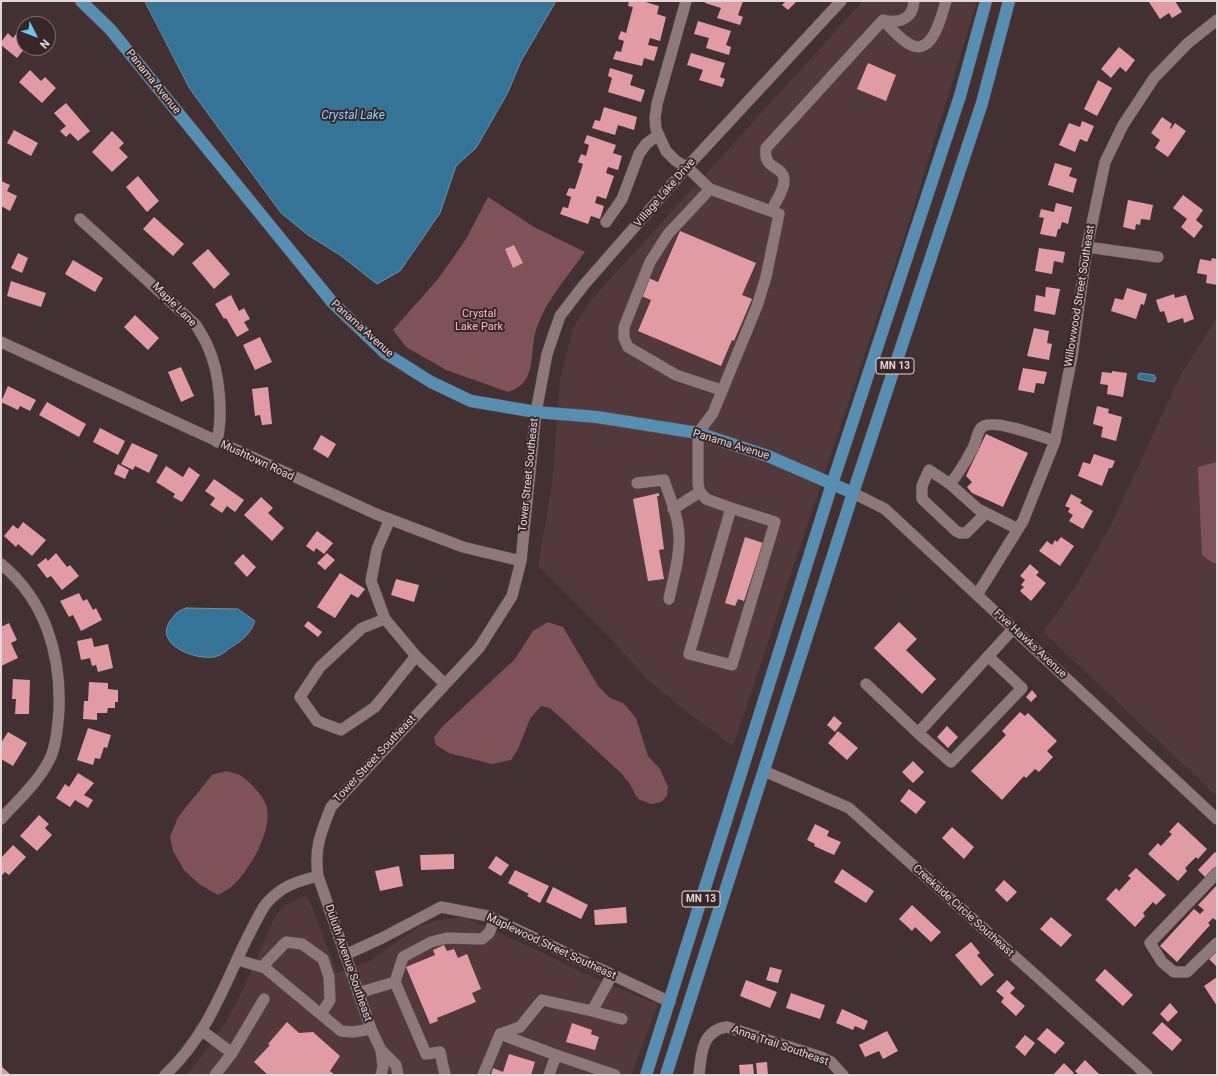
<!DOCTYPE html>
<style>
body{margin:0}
#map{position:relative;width:1218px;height:1076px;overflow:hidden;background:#433033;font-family:Roboto,sans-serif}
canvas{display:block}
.frame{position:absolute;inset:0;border:2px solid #e2d6d7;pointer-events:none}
.north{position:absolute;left:16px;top:16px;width:40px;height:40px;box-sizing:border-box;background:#392629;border:1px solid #7d6c6f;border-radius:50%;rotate:132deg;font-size:11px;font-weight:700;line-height:16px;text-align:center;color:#e2d6d7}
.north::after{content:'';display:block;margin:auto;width:14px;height:18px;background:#6ec2f3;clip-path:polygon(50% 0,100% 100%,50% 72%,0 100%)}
</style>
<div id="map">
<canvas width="1218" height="1076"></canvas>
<div class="frame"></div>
<div class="north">N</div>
</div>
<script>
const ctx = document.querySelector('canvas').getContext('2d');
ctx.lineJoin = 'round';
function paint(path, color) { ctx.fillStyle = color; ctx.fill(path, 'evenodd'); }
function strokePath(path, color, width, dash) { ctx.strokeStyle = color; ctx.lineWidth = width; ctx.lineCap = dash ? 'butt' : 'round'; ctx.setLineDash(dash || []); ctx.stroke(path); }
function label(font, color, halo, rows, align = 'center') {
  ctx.font = font + ' Roboto,sans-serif'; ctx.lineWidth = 4; ctx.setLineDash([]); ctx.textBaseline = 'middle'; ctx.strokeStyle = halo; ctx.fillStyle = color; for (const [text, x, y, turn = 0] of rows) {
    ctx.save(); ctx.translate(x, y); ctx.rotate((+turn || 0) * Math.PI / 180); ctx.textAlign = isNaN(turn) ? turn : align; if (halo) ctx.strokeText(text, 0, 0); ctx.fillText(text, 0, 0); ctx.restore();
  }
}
paint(new Path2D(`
 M863,1H977L911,216L733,746L678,705L648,680L614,642L538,566L552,484L560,381L573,328L592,299Z
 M1217,318V796L1043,632L1078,583L1113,521L1181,374Z
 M304,896L309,899L337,973L369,961L420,926L434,921L463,917L541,952L594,978L658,1004L631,1075H186L203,1055L226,1022L244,987L275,917L283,906Z`), '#53393c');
paint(new Path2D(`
 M488,197L534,227L585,252C568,276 547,299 537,327C528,352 539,383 508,392L446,370L406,347L393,330L438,279L466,239Z
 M1217,462V563H1213L1202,555L1198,467Z
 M548,622L563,627L598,686L610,698L623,703L636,718L648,756L660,769L668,787L667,796L661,802L652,804L640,800L636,796L630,784L621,773L550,708L541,706L530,719L518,749L511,760L492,764L449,753L436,745L434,737L443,726L515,659L533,631Z
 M226,771C230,772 236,773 240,775C250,782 265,797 267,808C272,832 249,872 231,887C228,890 222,892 218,895L199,884L184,870L173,851L170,837L178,817L212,775Z`), '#7f5158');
const water = new Path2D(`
 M145,1H556L521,61L507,94L476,148L456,166L440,213L400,271L377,284L340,255L308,235L281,213L190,89Z
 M1140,373L1154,375L1156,378L1154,382L1138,379V375Z
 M187,608L238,609L255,621C251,633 243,640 233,646C227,650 221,656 214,657C195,660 154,645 170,621C175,614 178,610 187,608Z`);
paint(water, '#357397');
strokePath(water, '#6991aa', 1);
paint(new Path2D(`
 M629,1H642L659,6L657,14L666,17L660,41L650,38L648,45L658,47L654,61L644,58L642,66L613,59L616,51L621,52L624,41L618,39L621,31L626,33L633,7L628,6Z
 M706,1H743L738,15L743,17L740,25L717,18L721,8L705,3Z
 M786,1H797L788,10L782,5Z
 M1151,1H1175L1182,12L1172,18L1169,13L1160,19L1149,2Z
 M698,21L731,31L726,45L731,47L729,55L706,48L709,38L694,34Z
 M20,29L24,32L25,48L17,58L1,45V42L8,33L13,38Z
 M1119,47L1135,60L1126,72L1120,67L1111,78L1101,69Z
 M691,53L725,63L720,77L725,79L722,87L699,80L703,70L687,65Z
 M868,63L896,75L886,101L857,89Z
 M610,68L633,75L630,85L645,90L641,102L608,92L612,78L608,76Z
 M30,70L41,81L45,77L56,88L42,103L19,82Z
 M1098,80L1112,88L1097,116L1084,109Z
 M66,103L90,131L78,141L70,133L66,137L60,131L66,126L54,113Z
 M604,107L637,117L634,130L618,125L615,135L592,128L595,120L600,121Z
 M1162,117L1172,124L1170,128L1171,129L1175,123L1186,131L1168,157L1155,148L1160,140L1151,133Z
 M1082,121L1094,126L1087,142L1080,139L1075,152L1059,145L1069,123L1080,127Z
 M14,130L38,143L31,156L7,143Z
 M112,131L124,143L119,148L128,157L112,172L92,152Z
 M587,135L616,145L613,153L622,156L618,170L608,167L606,173L614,176L606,199L597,196L595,203L604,206L600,219L591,216L588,224L560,214L563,207L568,208L571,197L566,195L569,188L575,189L583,164L578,162L581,154L586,156L589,145L584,143Z
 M1055,163L1072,168L1069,176L1077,179L1073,193L1048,185Z
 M138,176L159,201L147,212L126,187Z
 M1,181L10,185L7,191L17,196L10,211L1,206Z
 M1183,195L1203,210L1196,220L1203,226L1194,238L1181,227L1187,219L1173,208Z
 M1128,200L1153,205L1150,220L1141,219L1140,225L1136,224L1135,230L1123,227Z
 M1056,203L1072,207L1068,224L1062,222L1060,229H1058L1056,237L1040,234L1044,218L1039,217L1041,209L1054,212Z
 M154,217L184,244L173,256L143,229Z
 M680,231L756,263L742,295L752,299L734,341L732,340L721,366L638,331L651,300L639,295L646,277L658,282Z
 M514,245L523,263L513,268L505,249Z
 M1039,248L1065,252L1063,263L1054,261L1052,274L1035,271Z
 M208,249L230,274L214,289L192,263Z
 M18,253L28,258L22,273L11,268Z
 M1212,258L1217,259V285L1206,283L1207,275L1197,273L1200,259L1211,261Z
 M73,260L103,278L95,292L65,274Z
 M11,281L46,293L41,307L7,296Z
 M1046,287L1060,289L1055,315L1034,311L1036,295L1045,297Z
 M1127,288L1147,294L1144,305L1141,304L1136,319L1111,311L1115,298L1123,300Z
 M1174,294L1175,298L1186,295L1194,319L1184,323L1183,318L1168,323L1164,311L1160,312L1156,300Z
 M231,295L239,311L244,308L250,319L244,322L249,330L237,337L226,318L224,319L215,304Z
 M135,315L159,338L148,350L124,327Z
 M1034,328L1049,331L1047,343L1052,344L1049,360L1027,356Z
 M260,337L272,362L255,370L243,345Z
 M181,367L194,396L181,402L168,372Z
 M1023,368L1047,372L1044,384L1036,383L1034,393L1018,390Z
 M1112,371L1127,373L1123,397L1107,394L1108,385L1100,384L1102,372L1112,373Z
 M8,386L36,400L30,411L20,406L18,410L1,402Z
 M268,387L272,424L262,425L260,415L255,416L252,389Z
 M47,402L86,424L79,437L39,415Z
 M1097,406L1109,409L1108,413L1122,417L1116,441L1101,437L1103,427L1093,424Z
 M100,428L125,441L118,455L93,442Z
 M986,434L1028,453L1003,507L972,493L967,487L972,482L966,476Z
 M321,435L336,444L328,458L313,449Z
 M132,443L158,455L149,473L135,466L133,470L121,464Z
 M1094,454L1115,461L1112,468H1109L1102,486L1078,476L1083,462L1090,464Z
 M118,464L129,470L125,479L114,474Z
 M166,466L183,477L189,467L200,475L182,502L173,497L175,494L156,482Z
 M214,479L244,500L235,512L227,506L222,513L210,505L215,498L205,491Z
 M659,493V496H657L664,549L659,550L664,579L648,581L633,499Z
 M1071,494L1082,500L1080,503L1093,511L1083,529L1069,521L1073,515L1068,512L1070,508L1065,506Z
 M261,497L273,508L268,513L284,528L272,541L244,515Z
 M23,522L46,540L32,556L18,544L16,547L4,536L13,525L18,529Z
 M317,531L333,543L324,554L316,548L314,552L306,546Z
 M745,537L763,543L744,601L738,599L735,606L725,603Z
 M1061,537L1074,546L1060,566L1039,551L1047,541L1052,545L1055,540L1057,542Z
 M56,553L67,567L70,565L79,576L62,590L51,576L47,578L37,565L46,558L48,561Z
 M327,553L335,560L325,570L317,563Z
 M243,554L256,567L247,577L234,563Z
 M1030,564L1039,572L1036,575L1046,583L1031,601L1020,591L1024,587L1021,585L1025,580L1020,576Z
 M340,573L365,589L358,598L351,594L335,618L317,607Z
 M396,579L419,585L414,602L391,595Z
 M79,593L83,601L87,599L93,610L96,608L102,620L81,631L73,615L69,617L60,601Z
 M308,621L322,632L318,637L304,626Z
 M899,622L917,639L906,650L936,679L922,694L874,648Z
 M9,623L17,640L11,643L18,658L1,666V627Z
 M92,638L94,647L108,644L113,668L98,672L96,665L92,666L90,658L81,660L77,641Z
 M13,679L30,680L29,714H15L16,699H12Z
 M89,682L108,683V689L118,690V702H115V708H108L107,713H97V720L83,719L84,701H88Z
 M1032,690L1037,696L1031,702L1026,697Z
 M1020,712L1025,716L1028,713L1057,741L1047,751L1053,757L1039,772L1035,769L1026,778L1024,776L1002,800L971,771L1006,735L1002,731Z
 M834,716L842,723L835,732L827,725Z
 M947,726L958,737L948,748L937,737Z
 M88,728L111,735L107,748L104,747L100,759L95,758L93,765L77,760Z
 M838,731L858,748L847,760L828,743Z
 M8,732L27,743L13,766L1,759V743Z
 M913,761L924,772L913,783L902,772Z
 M78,773L94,783L84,795L93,800L88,808L75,800L70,807L56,798L65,784L69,787Z
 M909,789L926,802L916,814L900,801Z
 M39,815L49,824L45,828L52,835L37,851L20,836Z
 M1178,822L1207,849L1198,859L1196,857L1185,868L1187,871L1178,881L1148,854L1158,843L1161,846L1172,834L1169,832Z
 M815,824L829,831L827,836L841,842L834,855L814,846L815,844L807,840Z
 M952,827L974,847L964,859L942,838Z
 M13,845L26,857L9,875L5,872L1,876V858Z
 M1215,852L1217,854V866L1206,878L1198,870Z
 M454,854V869L421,870L420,855Z
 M496,856L509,865L501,876L488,868Z
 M399,866L403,886L380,891L375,871Z
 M1136,868L1166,895L1156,905L1153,902L1143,913L1145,916L1135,927L1106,899L1116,888L1119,891L1131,878L1128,876Z
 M842,869L874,891L866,903L834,882Z
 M515,870L549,886L540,903L527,896L529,894L508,883Z
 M1004,880L1017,892L1007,902L995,890Z
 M1217,885V918L1215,920L1213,918L1208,923L1210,925L1177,962L1160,946L1194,909L1200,914L1204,910L1198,905Z
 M553,887L588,905L581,919L546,902Z
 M912,905L941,932L931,942L915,927L912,931L899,919Z
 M626,907L627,923L595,925L594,910Z
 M1051,917L1072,935L1061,947L1040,929Z
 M971,942L980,953L977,955L994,975L981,986L955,955Z
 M444,945L447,951L454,949L458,958L467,954L481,989L472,993L476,1002L437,1018L438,1021L430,1024L406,967L435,955L433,950Z
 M1217,950V967L1209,959Z
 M770,967L782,970L778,983L766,980Z
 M1105,969L1133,995L1123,1006L1095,980Z
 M1217,977V1006L1204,986Z
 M746,980L777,992L770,1008L740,996Z
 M1007,980L1015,988L1010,993L1025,1006L1016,1016L1001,1002L1004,998L996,991Z
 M791,993L825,1005L820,1019L786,1008Z
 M1170,1003L1178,1012L1168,1022L1160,1014Z
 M842,1009L868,1021L864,1030L855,1026L853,1030L836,1023Z
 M287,1022L299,1033L313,1032L340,1056L330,1071L335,1075H268L254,1062L270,1045L268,1044Z
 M1162,1022L1182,1040L1172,1051L1152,1033Z
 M572,1023L592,1030L591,1034L599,1037L595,1050L566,1042Z
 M1047,1028L1065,1043L1055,1054L1037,1039Z
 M887,1031L898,1051L883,1059L879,1051L865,1057L859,1045Z
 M1025,1035L1035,1043L1025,1056L1015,1047Z
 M509,1054L535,1062L531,1075H491L493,1068L503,1072Z
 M1085,1060L1100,1075H1079L1075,1071Z
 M767,1062L768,1075H757L756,1063Z
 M1064,1063L1074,1073L1072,1075H1055L1054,1074Z
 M753,1064L754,1075H740L739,1065Z
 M1,1066L11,1075H1Z`), '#e19ba4');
const minor = new Path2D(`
 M686,1L657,104L655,118L656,129L666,151L676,161L687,167L710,189L779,214L766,277L757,306L713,413L698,433V484L700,492L706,499L731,508L689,654L732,665L775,522L731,508
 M883,20C890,27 897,36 906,42C932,61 941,17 946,1
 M883,20C899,24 913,19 914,1
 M710,189L668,234L650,262L624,327V338L628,347L676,375L721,390
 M771,211C775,203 785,189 784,179C782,164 763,171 766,148L883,20
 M80,219L196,325C200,332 205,339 208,347C220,373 223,414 217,442
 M606,222L622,199L639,154L646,144L658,135
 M1087,247L1158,257
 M1,342L376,514L463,547L521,561
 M637,483L664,480C670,498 679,518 679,537C680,558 673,579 669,599
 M950,484L978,509L1018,529
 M853,493L885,509L1217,819
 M673,509L700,492
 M986,513L966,533H960L956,531L922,499V486L929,470L950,484C959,473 966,461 973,448C976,442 977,433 981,428C990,417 1042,437 1055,441
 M390,519L377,549L371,581L385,619L416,656L445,684
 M1,564C45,600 61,654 59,709C58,724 57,740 52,754C42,779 18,800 1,819
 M977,595L1023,521L1055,441L1072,357L1087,247L1105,162L1123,125L1154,78L1188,43L1217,20
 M385,619L362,628L320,667L300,697L317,721L341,730L375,707L416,656
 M866,684L918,733L1013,629
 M918,733L951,762L1022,688L988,656
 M764,771L849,808L1147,1075
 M1217,873L1150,943L1162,962L1174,972H1187L1217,943
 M345,955L382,938L441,907L488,916L670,1002
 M238,960L265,968L341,1031L353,1032L371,1029
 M262,967L286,942L302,944L323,959L329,977L330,1000L321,1014
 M395,982L403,957L431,942L447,938L482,939L489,933L495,919
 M358,993L395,982L426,1054L440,1052L445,1075
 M592,1011L622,1019
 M201,1030L232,1053L264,999
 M500,1034L520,1027L542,1000L592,1011L612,975
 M165,1075C217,1027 230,962 265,905C281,886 295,882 318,876
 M215,1075L232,1053
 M381,1075L383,1067L381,1050
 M398,1075L396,1065L381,1050L371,1029L318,876C314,847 321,833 331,807L479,648L512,596L521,561L536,412L547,354L560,316L583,286L687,167L841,1
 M483,1075L500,1034L556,1055
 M549,1075L556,1055L615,1075
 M699,1075C701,1054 702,1030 727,1027L821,1057L831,1062L843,1075`);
const major = new Path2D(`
 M81,1L110,29L332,302L385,353L431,382L471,401L536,412L597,417L698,433L768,456L853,493
 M646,1075L832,484L960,96L986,1
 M666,1075L853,493L982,103L1009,1`);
strokePath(minor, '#5d4d50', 12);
strokePath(major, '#5d4d50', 13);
strokePath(minor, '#8e787a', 11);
strokePath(major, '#578eb1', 12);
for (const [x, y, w] of [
 [895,366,38],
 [701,899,38]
]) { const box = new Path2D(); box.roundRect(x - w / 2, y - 8, w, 16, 3); ctx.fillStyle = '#392629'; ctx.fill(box); strokePath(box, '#e2d6d7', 1); }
label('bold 10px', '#e2d6d7', null, [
 ["MN 13",895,366],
 ["MN 13",701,899]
]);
label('11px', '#e2d6d7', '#392629', [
 ["Panama Avenue",153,82,51],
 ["Village Lake Drive",665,193,-49],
 ["Willowwood Street Southeast",1080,296,-81],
 ["Maple Lane",174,305,45],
 ["Panama Avenue",362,329,42],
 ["Panama Avenue",731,445,17],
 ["Mushtown Road",257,461,25],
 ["Tower Street Southeast",529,475,-84],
 ["Five Hawks Avenue",1030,644,43],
 ["Tower Street Southeast",375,759,-47],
 ["Creekside Circle Southeast",963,911,42],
 ["Maplewood Street Southeast",551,947,25],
 ["Duluth Avenue Southeast",348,963,71],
 ["Anna Trail Southeast",780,1046,19]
]);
label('11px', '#f9bdc5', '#392629', [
 ["Crystal",479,314],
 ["Lake Park",479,327]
]);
label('italic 12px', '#8dd3fe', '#392629', [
 ["Crystal Lake",353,116]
]);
</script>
